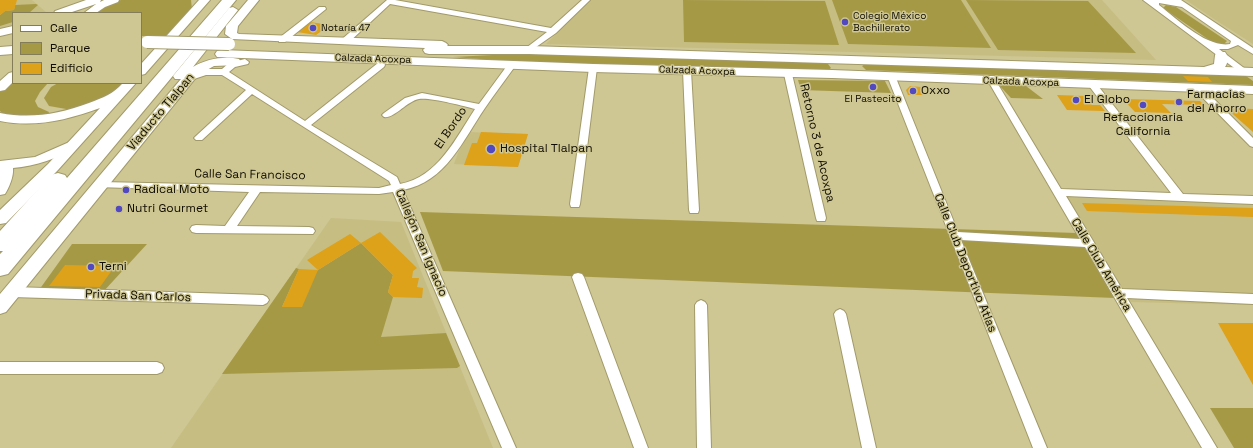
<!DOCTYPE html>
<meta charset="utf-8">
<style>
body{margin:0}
#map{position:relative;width:1253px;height:448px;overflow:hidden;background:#cec693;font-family:"Space Grotesk",sans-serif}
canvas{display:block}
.legend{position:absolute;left:12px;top:12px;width:130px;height:72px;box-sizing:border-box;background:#cec693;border:1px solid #827c58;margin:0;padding:5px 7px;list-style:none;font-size:12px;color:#100d00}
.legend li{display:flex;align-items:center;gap:8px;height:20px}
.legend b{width:20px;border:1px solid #827c58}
</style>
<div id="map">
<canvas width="1253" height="448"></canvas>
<ul class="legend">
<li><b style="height:5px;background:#fff"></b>Calle</li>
<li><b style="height:11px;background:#a69946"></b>Parque</li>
<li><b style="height:11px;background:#dda11a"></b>Edificio</li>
</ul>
</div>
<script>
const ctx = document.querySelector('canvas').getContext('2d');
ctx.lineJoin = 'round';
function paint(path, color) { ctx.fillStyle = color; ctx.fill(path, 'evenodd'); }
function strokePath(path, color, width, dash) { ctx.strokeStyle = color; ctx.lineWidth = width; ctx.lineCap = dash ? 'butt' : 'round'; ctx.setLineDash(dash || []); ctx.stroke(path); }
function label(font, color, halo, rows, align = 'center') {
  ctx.font = font + ' "Space Grotesk",sans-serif'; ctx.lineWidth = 3; ctx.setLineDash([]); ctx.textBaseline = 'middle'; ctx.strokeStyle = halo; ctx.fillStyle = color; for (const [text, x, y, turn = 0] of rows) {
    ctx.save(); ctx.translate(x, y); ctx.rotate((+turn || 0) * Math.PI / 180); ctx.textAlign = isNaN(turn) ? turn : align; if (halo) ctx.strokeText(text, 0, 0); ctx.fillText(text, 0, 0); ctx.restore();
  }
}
paint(new Path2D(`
 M0,0H32L47,13H13V25L0,29Z
 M590,0H1102L1156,60L546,44Z
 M1186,0H1253V44L1214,19Z
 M466,132L528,134L518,167L454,164Z
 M1066,197L1253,201V305L1131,302Z
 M331,218L401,222L493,448H171Z`), '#c6bd82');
paint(new Path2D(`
 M121,0H191L192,9L165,37L141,36V13H94L110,3Z
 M683,0L825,1L839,45L684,42Z
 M832,0H961L991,48L848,44Z
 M966,0L1088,1L1136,53L998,50Z
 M36,4L38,5L29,13H13V22L0,26V15L5,11L14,10L15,5Z
 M1166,5L1176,7L1227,41L1223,45L1212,42L1163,8Z
 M531,53L824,62L828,64L831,68L827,71L520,62L453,57Z
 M867,63L1246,76L1253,81V85L866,70L862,66Z
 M13,80V83H48L40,92L35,101L38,107L49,112L47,117L32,118L2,113L0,111V92Z
 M798,80L885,81L891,93L801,90Z
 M58,83H121L123,86L115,93L72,110L49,106L44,98L51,87Z
 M998,84L1026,86L1043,99L1011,98Z
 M420,212L1077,233L1115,298L443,271Z
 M361,243L393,275L388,292L393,297L381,337L446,333L460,366L457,368L222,374L296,268L299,269L282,307L318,270Z
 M72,244H147L103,292L39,290Z
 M1210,408H1253V448H1234Z`), '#a69946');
paint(new Path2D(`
 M0,0H17L14,10L5,11L0,15Z
 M310,22L330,25L316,35L297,32Z
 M1183,76L1208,77L1212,82L1188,81Z
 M910,86L921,87L925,95H908L906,90Z
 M1057,95L1085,96L1092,105H1100L1105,111L1067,110Z
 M1123,99L1200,101L1204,105L1162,104L1171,113L1135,112Z
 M1226,108L1253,109V132Z
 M481,132L528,134L518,167L464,165L472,143H477Z
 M1082,203L1253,208V217L1087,211Z
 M380,232L417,268L413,271L412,278H419L417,287L423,288L422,298L393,297L388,292L393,275L361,243Z
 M350,234L361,243L318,270L302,307H282L299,269L318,270L307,260Z
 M65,265L115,266L100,287L49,286Z
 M1218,323H1253V385Z`), '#dda11a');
const minor = new Path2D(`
 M387,0H395L551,28L582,0H590L556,33L529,52H526V48L547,32L390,4L347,44H341V40Z
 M1143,0H1181L1253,48V54L1238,45L1228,49H1219L1248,71L1247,73H1241ZM1159,3L1182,7L1231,41L1230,44C1207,48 1177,19 1159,5Z
 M319,7H325L326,9L285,42H279V38Z
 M245,59L249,62L248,64L235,67L229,72L305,121L378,63H384L385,65L384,67L311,125L397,177L400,184C438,177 456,138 475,109C464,106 429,97 419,99C407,101 394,119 384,117L382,115L384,113L405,98L422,93L479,104L509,63H515L516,65C506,79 495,93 485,108C463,140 446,182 403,190L516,448H502L393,192L379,194L260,192L237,226L309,227L313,228L315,231L313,234L196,233L192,232L190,229L192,226L196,225L225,226L249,192L97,187L96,185L101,182L379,188L391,185L389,181L252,94L202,140H196L194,138L196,136L246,90L222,75H206L188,81L184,78L185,76L205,69H222L229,63Z
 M593,65L597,68L580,204L579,207H571L570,204L589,68Z
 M687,68L691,71L699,210L698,213H690L689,210L683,71Z
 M788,71L792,74L826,218L825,221H817L816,218L784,74Z
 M892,75L896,78L958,232L1080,239L988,81L992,78L996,81L1061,189L1171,193L1089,86L1088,84L1089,82H1095L1183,194L1253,196V204L1066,196L1122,289L1253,294V304L1127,298L1217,448H1202L1085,247L961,240L1047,448H1033L888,78Z
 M1198,85L1201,86L1253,138V147L1250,146L1195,90L1194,88L1195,86Z
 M578,273L582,274L584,277L648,448H634L572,277L574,274Z
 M13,287L263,295L267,297L269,300L267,303L263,305L13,297L9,295L7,292L9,289Z
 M701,300L705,302L707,305L711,448H697L695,305L697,302Z
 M840,309L844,311L846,314L876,448H862L834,314L836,311Z
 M0,362H157L162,364L164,368L162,372L157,374H0Z`);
const tertiary = new Path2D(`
 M74,140L78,141L80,144L78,147C58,158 36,166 13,168C14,176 9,188 5,194L0,195V161L35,157Z`);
const secondary = new Path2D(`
 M86,0H101L100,2L104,0H119L118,2L105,7L96,13H84L96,4L69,13H54L55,11Z
 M199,0H210L145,74L141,75V64Z
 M248,0H259L238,26L237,33L239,34L442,41L446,43L448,45L447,46H529L1204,67L1214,64L1215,55L1217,52H1225C1229,57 1228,63 1225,67L1253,68V76L529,54H429L425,53L423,50L425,48L232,39L225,34L226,26Z
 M233,7L238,10L193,67C206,59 224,56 239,59L241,62L239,65L214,66L198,75L6,312L0,314V294L181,79H175L173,76L229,8Z
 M13,26V33L0,36V29Z
 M13,46V54L0,55V47Z
 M221,50L593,64L832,70L1253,86V94L832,78L593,72L217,57L215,54L217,51Z
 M13,72V82L5,90L0,91V81L9,73Z
 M123,83H136L58,170L6,223L0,224V210L48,164L100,108C67,120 35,128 0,121V113C31,119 59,114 89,103C104,97 112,95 123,83Z`);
const motorway = new Path2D(`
 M222,0H236L8,274L0,276V254L3,251H0V231L51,175L58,173L65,175L67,178Z`);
strokePath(minor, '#a29a69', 2);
strokePath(tertiary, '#a29a69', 2);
strokePath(secondary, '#a29a69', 2);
strokePath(motorway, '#a29a69', 2);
paint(minor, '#fff');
paint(tertiary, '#fff');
paint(secondary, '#fff');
paint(motorway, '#fff');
const secondaryBridge = new Path2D(`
 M147,42L229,44`);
strokePath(secondaryBridge, '#a29a69', 14, []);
strokePath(secondaryBridge, '#fff', 12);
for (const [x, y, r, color] of [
 [845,22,4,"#5249c0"],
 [313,28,4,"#5249c0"],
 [873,87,4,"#5249c0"],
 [913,91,4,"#5249c0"],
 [1076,100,4,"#5249c0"],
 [1179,102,4,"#5249c0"],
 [1143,105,4,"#5249c0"],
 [491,149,5,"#5249c0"],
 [126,190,4,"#5249c0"],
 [119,209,4,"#5249c0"],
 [91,267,4,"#5249c0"]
]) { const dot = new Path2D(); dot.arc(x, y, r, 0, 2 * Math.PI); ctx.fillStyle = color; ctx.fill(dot); strokePath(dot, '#cec693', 1.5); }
label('10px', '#100d00', '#cec693', [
 ["Colegio México",853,16],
 ["Bachillerato",853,28],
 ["Notaría 47",321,28],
 ["El Pastecito",873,99,"center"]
], 'left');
label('10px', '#100d00', '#cec693', [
 ["Calzada Acoxpa",373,59,2],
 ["Calzada Acoxpa",697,71,2],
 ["Calzada Acoxpa",1021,82,2]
]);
label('12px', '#100d00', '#cec693', [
 ["Oxxo",921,91],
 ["Farmacias",1187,95],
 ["del Ahorro",1187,109],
 ["El Globo",1084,100],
 ["Refaccionaria",1143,118,"center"],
 ["California",1143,132,"center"],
 ["Hospital Tlalpan",500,149],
 ["Radical Moto",134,190],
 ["Nutri Gourmet",127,209],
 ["Terni",99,267]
], 'left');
label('12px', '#100d00', '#cec693', [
 ["Viaducto Tlalpan",161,112,-50],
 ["El Bordo",451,128,-56],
 ["Retorno 3 de Acoxpa",817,143,77],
 ["Calle San Francisco",250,175,1],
 ["Callejón San Ignacio",421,243,67],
 ["Calle Club Deportivo Atlas",965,263,68],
 ["Calle Club América",1101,265,59],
 ["Privada San Carlos",138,296,2]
]);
</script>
